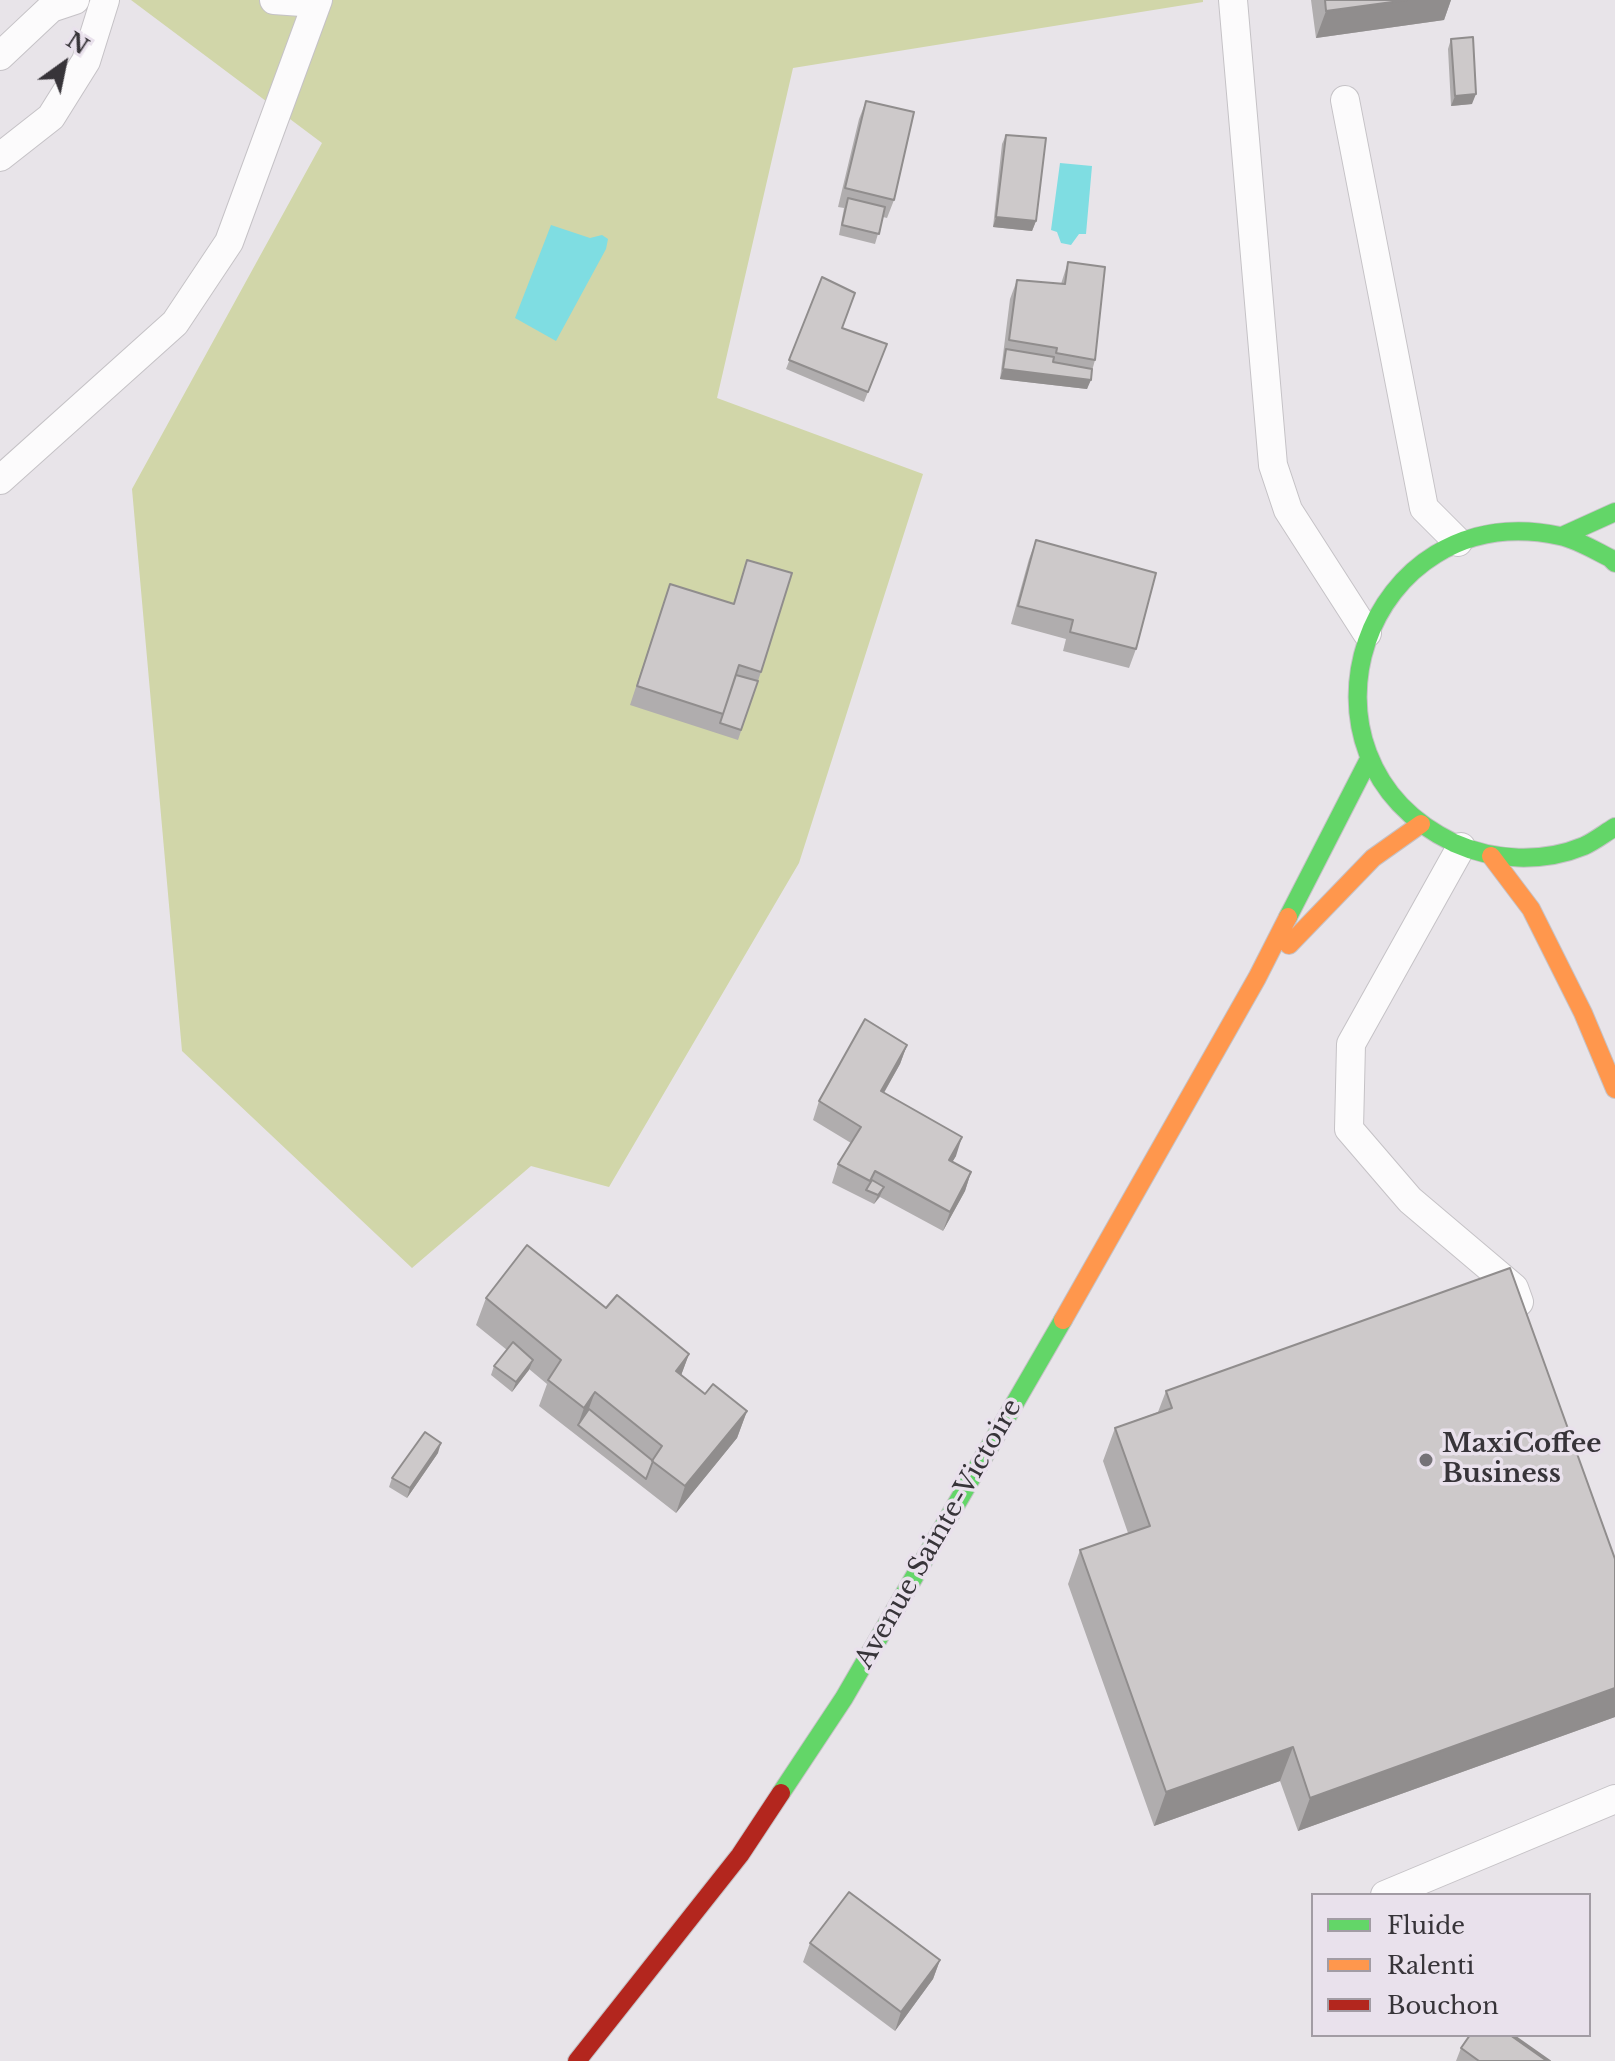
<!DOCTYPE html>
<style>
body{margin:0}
#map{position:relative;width:1615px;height:2061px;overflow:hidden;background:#e8e4e9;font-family:"Libre Baskerville",serif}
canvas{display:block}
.legend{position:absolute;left:1311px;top:1893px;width:280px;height:144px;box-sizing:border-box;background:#e9e1ec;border:2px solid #a29ca4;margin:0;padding:10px 14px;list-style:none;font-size:24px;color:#373439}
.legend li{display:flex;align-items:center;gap:16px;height:40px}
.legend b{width:40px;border:2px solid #a29ca4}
.north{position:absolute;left:24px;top:24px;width:80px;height:80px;-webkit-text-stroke:6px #e9e1ec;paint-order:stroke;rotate:33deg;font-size:22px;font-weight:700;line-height:32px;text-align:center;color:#373439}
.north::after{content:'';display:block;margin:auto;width:28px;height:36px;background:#373439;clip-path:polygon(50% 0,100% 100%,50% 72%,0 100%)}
</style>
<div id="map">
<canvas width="1615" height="2061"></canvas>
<ul class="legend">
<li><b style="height:10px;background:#63d668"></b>Fluide</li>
<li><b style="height:10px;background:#ff974d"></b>Ralenti</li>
<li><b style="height:10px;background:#b3261e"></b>Bouchon</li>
</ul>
<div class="north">N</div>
</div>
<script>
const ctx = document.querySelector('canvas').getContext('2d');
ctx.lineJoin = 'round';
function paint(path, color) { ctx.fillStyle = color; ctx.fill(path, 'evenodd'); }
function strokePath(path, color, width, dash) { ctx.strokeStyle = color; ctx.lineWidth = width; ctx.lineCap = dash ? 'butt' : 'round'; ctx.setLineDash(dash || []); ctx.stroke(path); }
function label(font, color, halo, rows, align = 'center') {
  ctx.font = font + ' "Libre Baskerville",serif'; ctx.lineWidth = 7; ctx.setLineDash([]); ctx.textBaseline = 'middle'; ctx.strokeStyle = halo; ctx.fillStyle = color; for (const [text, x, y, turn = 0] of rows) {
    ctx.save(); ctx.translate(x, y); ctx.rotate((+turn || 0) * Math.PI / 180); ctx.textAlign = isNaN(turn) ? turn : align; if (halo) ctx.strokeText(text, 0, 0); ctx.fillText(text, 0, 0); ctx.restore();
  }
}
paint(new Path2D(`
 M131,0H1203V2L793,68L717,398L923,474L799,863L609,1187L531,1166L412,1268L182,1051L132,489L322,143Z`), '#d1d6a9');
paint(new Path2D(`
 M1060,163L1092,166L1086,234H1079L1071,245L1061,243L1057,232L1051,230Z
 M551,225L590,238L602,235L608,239L606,249L556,341L515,318Z`), '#7fdde2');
const lane = new Path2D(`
 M274,0L316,3
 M1233,0L1273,465L1288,510L1367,633
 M0,56L51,8L75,0
 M1345,100L1424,508L1458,542
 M0,157L51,117L86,61L105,0
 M0,480L175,323L229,242L318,0
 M1461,847L1351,1044L1349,1129L1410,1200L1514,1288L1519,1302
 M1385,1895L1615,1799`);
const fast = new Path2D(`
 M1562,536L1615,512
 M1615,563L1610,558C1594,550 1578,540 1560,536C1364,494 1276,758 1454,843C1494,861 1543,863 1584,846C1595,841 1605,833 1615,827
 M1288,917L1369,759
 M781,1793L844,1698L1063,1320`);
const slow = new Path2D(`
 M1491,856L1531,909L1583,1013L1615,1089
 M1289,945L1373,858L1421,824
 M1063,1320L1257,978L1288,917`);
const jam = new Path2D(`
 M577,2061L740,1855L781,1793`);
strokePath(lane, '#c5c2c6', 30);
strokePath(fast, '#c5c2c6', 20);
strokePath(slow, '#c5c2c6', 20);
strokePath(jam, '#c5c2c6', 20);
strokePath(lane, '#fcfbfc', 28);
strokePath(fast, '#63d668', 18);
strokePath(slow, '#ff974d', 18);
strokePath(jam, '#b3261e', 18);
paint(new Path2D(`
 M1311,0H1451L1444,20L1316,38Z
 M1451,39L1472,104L1451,106L1448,49Z
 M866,101L894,200L887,218L883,217L875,244L839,235L844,208L838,207L859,119Z
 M1006,135L1036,221L1032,231L993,227L1002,144Z
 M1068,262L1095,360L1087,389L1000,379L1010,299L1017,280L1061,284Z
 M822,277L842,328L887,344L864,402L786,369Z
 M1036,540L1136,649L1129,668L1063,651L1066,639L1011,624L1029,559Z
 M747,560L761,672L738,740L630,705L670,584L733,604Z
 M907,1045L900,1064L884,1093L956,1156L952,1162L971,1172L965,1191L943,1231L880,1197L874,1204L832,1183L838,1164L851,1143L813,1120L819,1101Z
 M486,1298L606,1308L689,1354L681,1375L705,1394L747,1411L737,1438L676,1513L539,1406L547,1384L529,1369L512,1392L491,1375L494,1366L507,1350L476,1325Z
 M1166,1391L1615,1559V1717L1298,1831L1280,1781L1154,1826L1068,1584L1080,1550L1128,1533L1103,1461L1115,1428L1158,1412Z
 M438,1453L407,1498L389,1487L392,1478Z
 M810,1943L940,1960L933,1979L895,2031L803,1962Z
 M1461,2048L1550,2061H1456Z`), '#b0adae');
paint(new Path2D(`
 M1407,0H1451L1444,20L1316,38L1326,11Z
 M1476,94L1472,104L1451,106L1455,96Z
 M996,217L1036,221L1032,231L993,227Z
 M1003,369L1091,380L1087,389L1000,379Z
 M907,1045L900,1064L874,1110L881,1091Z
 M962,1137L956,1156L942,1179L949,1160Z
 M971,1172L965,1191L943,1231L950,1212Z
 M884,1187L880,1196L874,1204L878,1195Z
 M689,1354L679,1381L676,1371Z
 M533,1360L529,1370L512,1392L516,1382Z
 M595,1392L585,1419L578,1425L584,1408Z
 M747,1411L737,1438L676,1513L685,1486Z
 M441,1443L438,1453L407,1498L410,1488Z
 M1615,1688V1717L1298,1831L1310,1798Z
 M1293,1747L1280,1781L1154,1826L1166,1792Z
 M940,1960L933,1979L895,2031L901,2012Z`), '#908d8d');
const building = new Path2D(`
 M1325,0H1407L1326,11Z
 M1473,37L1476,94L1455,96L1451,39Z
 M866,101L914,112L894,200L845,188Z
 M1006,135L1046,138L1036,221L996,217Z
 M848,198L885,207L879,234L842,225Z
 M1068,262L1105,267L1095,360L1056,353L1057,348L1009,340L1017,280L1065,284Z
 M822,277L855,293L842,328L887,344L868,392L789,360Z
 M1006,349L1054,357L1053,362L1092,369L1091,380L1003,369Z
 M1036,540L1156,573L1136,649L1070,632L1073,620L1018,606Z
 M747,560L792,573L761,672L739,665L723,714L637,686L670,584L734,604Z
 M736,675L758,681L741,730L720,723Z
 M865,1019L907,1045L881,1091L962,1137L949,1160L971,1172L950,1212L875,1171L870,1181L838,1164L861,1127L819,1101Z
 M872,1180L884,1187L878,1195L866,1190Z
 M527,1245L606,1308L617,1295L689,1354L676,1371L705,1394L713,1384L747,1411L685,1486L652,1461L662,1446L595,1392L584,1408L548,1380L561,1360L486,1298Z
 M1510,1268L1615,1559V1688L1310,1798L1293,1747L1166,1792L1080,1550L1150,1526L1115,1428L1172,1408L1166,1391Z
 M513,1342L533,1360L516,1382L494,1366Z
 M589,1409L653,1461L646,1479L578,1425Z
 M425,1432L441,1443L410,1488L392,1478Z
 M849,1892L940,1960L901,2012L810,1943Z
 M1470,2035H1510L1547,2061H1479L1461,2048Z
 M1510,2035H1513L1550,2061H1547Z`);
paint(building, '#cdc9ca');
strokePath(building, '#908d8d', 2);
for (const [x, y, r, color] of [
 [1426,1460,8,"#757277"]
]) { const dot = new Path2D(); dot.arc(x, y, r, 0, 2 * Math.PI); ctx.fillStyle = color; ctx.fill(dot); strokePath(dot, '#e9e1ec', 3); }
label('bold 26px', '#373439', '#e9e1ec', [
 ["MaxiCoffee",1442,1445],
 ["Business",1442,1475]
], 'left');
label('26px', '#373439', '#e9e1ec', [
 ["Avenue Sainte-Victoire",939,1534,-60]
]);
</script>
